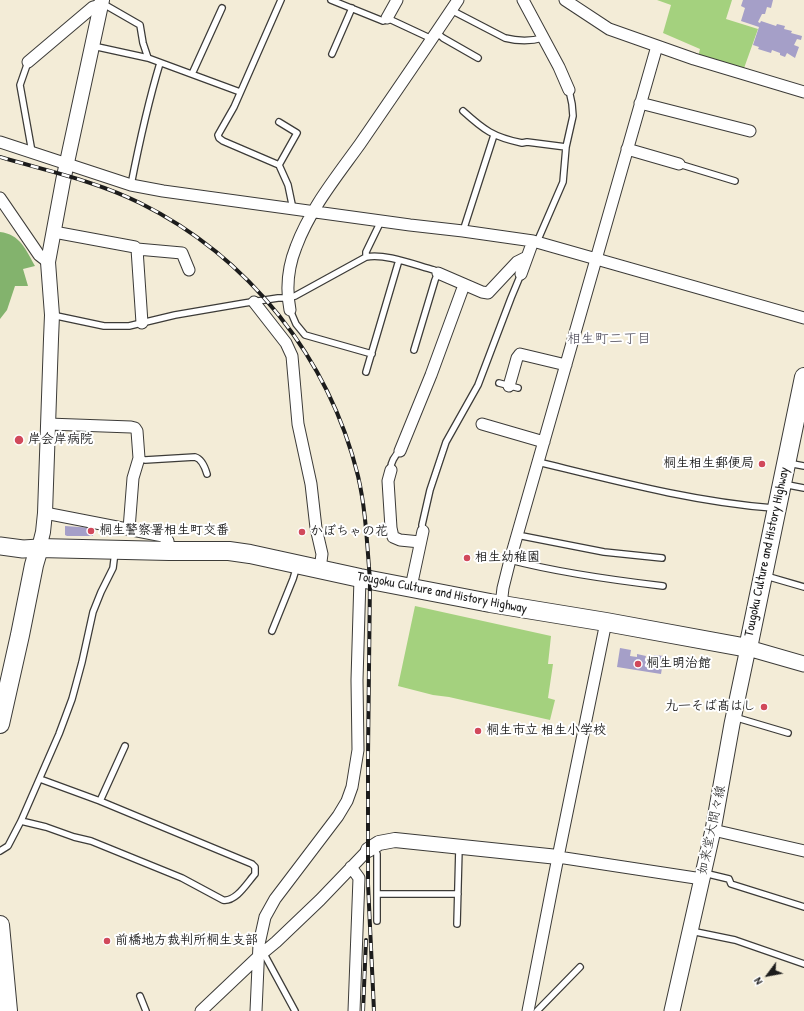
<!DOCTYPE html>
<meta charset="utf-8">
<style>
body{margin:0}
#map{position:relative;width:804px;height:1011px;overflow:hidden;background:#f3ecd7;font-family:"Patrick Hand",sans-serif}
canvas{display:block}
.north{position:absolute;left:748px;top:955px;width:40px;height:40px;-webkit-text-stroke:3px #fff;paint-order:stroke;rotate:238deg;font-size:11px;font-weight:700;line-height:16px;text-align:center;color:#1c1c1c}
.north::after{content:'';display:block;margin:auto;width:14px;height:18px;background:#1c1c1c;clip-path:polygon(50% 0,100% 100%,50% 72%,0 100%)}
</style>
<div id="map">
<canvas width="804" height="1011"></canvas>
<div class="north">N</div>
</div>
<script>
const ctx = document.querySelector('canvas').getContext('2d');
ctx.lineJoin = 'round';
function paint(path, color) { ctx.fillStyle = color; ctx.fill(path, 'evenodd'); }
function strokePath(path, color, width, dash) { ctx.strokeStyle = color; ctx.lineWidth = width; ctx.lineCap = dash ? 'butt' : 'round'; ctx.setLineDash(dash || []); ctx.stroke(path); }
function label(font, color, halo, rows, align = 'center') {
  ctx.font = font + ' "Patrick Hand","Klee One",sans-serif'; ctx.lineWidth = 4; ctx.setLineDash([]); ctx.textBaseline = 'middle'; ctx.strokeStyle = halo; ctx.fillStyle = color; for (const [text, x, y, turn = 0] of rows) {
    ctx.save(); ctx.translate(x, y); ctx.rotate((+turn || 0) * Math.PI / 180); ctx.textAlign = isNaN(turn) ? turn : align; if (halo) ctx.strokeText(text, 0, 0); ctx.fillText(text, 0, 0); ctx.restore();
  }
}
paint(new Path2D(`
 M657,0H732L726,19L758,29L743,71L698,57L700,49L663,33L671,5Z
 M415,606L551,636L548,664H553L548,698L555,700L550,720L449,697L433,695L398,686Z`), '#a4d17e');
paint(new Path2D(`
 M0,232C20,234 26,250 35,266L23,269L28,286H15L7,310L0,319Z`), '#83b36d');
paint(new Path2D(`
 M743,0H773L771,8L767,7L765,14H762L758,22L760,23L761,21L776,26L777,24L785,26L784,29L792,31L791,33L802,36L801,40L797,39L794,45L799,47L795,58L787,53L785,57L780,55V53L772,50L771,53L758,49L759,47L753,45L759,27L741,21L745,8L741,6Z
 M65,526L93,528V536H67L65,535Z
 M620,648L631,650L630,656L637,657V654L646,656L645,660L653,661L654,655L664,656L661,674L617,667Z`), '#a59fc8');
const service = new Path2D(`
 M281,0L234,107L218,135L219,138L223,141L279,165L288,185L293,209
 M331,0L383,21L387,18L432,39
 M102,5L107,6L140,25L143,43L148,58
 M451,10L505,38C517,41 532,41 543,38
 M437,33L443,38L478,58
 M93,46L148,58L240,92
 M332,54L352,8
 M28,62L20,85L32,152
 M192,74L222,8
 M463,111C484,130 493,137 522,143L527,142L566,147
 M679,164L735,181
 M279,165L297,133L279,122
 M131,185C139,144 148,103 160,63
 M463,231L494,135
 M537,242L563,182L566,147L573,116L572,104L569,90
 M366,257C385,253 415,265 434,270L438,273L435,280L414,350
 M290,310L296,324L305,335L372,354
 M52,315L104,326H129L175,315L245,303L278,298H288L295,296L366,257V252L381,221
 M366,372L399,260
 M499,383L518,388
 M139,458L145,460L195,457C202,459 205,467 207,474
 M538,462C616,481 694,502 773,508
 M788,463L804,466
 M391,470C390,463 395,455 400,451
 M783,484L804,488
 M423,531L422,525L430,490L446,442L478,385L511,298L521,274
 M517,535L604,552L662,558
 M510,560C560,573 612,580 663,586
 M766,576L804,587
 M272,631L293,579L297,566
 M734,717L788,733
 M100,801L125,746
 M21,821L46,827L74,837L91,841L182,878L223,900C236,902 247,883 255,874V867L252,864L100,801L40,779
 M374,848L377,854V921
 M0,851L8,846L21,821L59,734L72,699L82,662L93,612L101,592L113,568L115,552
 M704,873L729,879L731,884L804,907
 M377,894H458
 M457,924L459,848
 M691,931L735,940L804,964
 M263,952L295,1011
 M140,996L146,1011
 M537,1011L580,967`);
const minor = new Path2D(`
 M523,0L559,67L569,90
 M565,0L609,29L694,59L804,92
 M387,18L397,0
 M28,62L93,7L101,5
 M640,103L750,131
 M0,142L131,185L163,191L410,225L463,231L533,241L804,318
 M627,149L679,164
 M0,198L39,255L48,262
 M54,232L135,247L137,249
 M438,273L482,292L488,293L517,262L527,257
 M521,274L533,241
 M254,302L286,343L292,356L298,424L311,484L316,528L322,554L320,569
 M290,310C286,289 288,267 296,247C310,209 337,176 360,144C393,96 426,48 458,0
 M142,323L137,249L182,253L189,270
 M509,386L517,358L520,354L566,365
 M48,424L131,427L135,428L137,431L139,458L133,478L129,529
 M482,424L544,442
 M400,451L431,375L464,285
 M391,470L388,481L391,528L393,537L400,540L420,542
 M45,513L163,536L168,541L169,551
 M411,587L423,531
 M501,605L503,588L510,560L657,46
 M713,830L804,851
 M558,857L702,879
 M351,867L359,878L354,1011
 M201,1011L259,956L276,942L320,900L368,850
 M256,1011L259,944L265,917L275,899L338,816L347,801L352,787L358,750L357,680L360,578
 M528,1011L558,857L606,622`);
const tertiary = new Path2D(`
 M39,548L43,532L45,513L51,339L52,315L48,262L63,181L102,0
 M368,850L379,843L395,840L558,857`);
const secondary = new Path2D(`
 M672,1011L713,830L732,724L748,648L804,664`);
const primary = new Path2D(`
 M0,546L23,549L39,548`);
const trunk = new Path2D(`
 M0,724L20,635L34,565L39,548L169,551H229L250,554L360,578L490,603L606,622L748,648L804,377
 M0,925L8,1011`);
strokePath(service, '#3c3b38', 8);
strokePath(minor, '#3c3b38', 13);
strokePath(tertiary, '#3c3b38', 16);
strokePath(secondary, '#3c3b38', 17);
strokePath(primary, '#3c3b38', 19);
strokePath(trunk, '#3c3b38', 20);
strokePath(service, '#fff', 5.5);
strokePath(minor, '#fff', 11);
strokePath(tertiary, '#fff', 14);
strokePath(secondary, '#fff', 15);
strokePath(primary, '#fff', 17);
strokePath(trunk, '#fff', 18);
const rail = new Path2D(`
 M0,157C47,171 96,181 140,203C249,257 329,358 358,476C366,510 367,545 370,580L368,755V884L374,1011
 M363,1011L366,940`);
strokePath(rail, '#1c1c1c', 4);
strokePath(rail, '#fff', 2.5, [8]);
for (const [x, y, r, color] of [
 [19,440,5,"#d1495b"],
 [762,464,4,"#d1495b"],
 [91,531,4,"#d1495b"],
 [302,532,4,"#d1495b"],
 [467,558,4,"#d1495b"],
 [638,664,4,"#d1495b"],
 [764,707,4,"#d1495b"],
 [478,731,4,"#d1495b"],
 [107,941,4,"#d1495b"]
]) { const dot = new Path2D(); dot.arc(x, y, r, 0, 2 * Math.PI); ctx.fillStyle = color; ctx.fill(dot); strokePath(dot, '#fff', 1.5); }
label('bold 13px', '#1c1c1c', '#fff', [
 ["岸会岸病院",28,440],
 ["桐生相生郵便局",754,464,"right"],
 ["桐生警察署相生町交番",99,531],
 ["かぼちゃの花",310,532],
 ["相生幼稚園",475,558],
 ["桐生明治館",646,664],
 ["九一そば髙はし",756,707,"right"],
 ["桐生市立 相生小学校",486,731],
 ["前橋地方裁判所桐生支部",115,941]
], 'left');
label('13px', '#1c1c1c', '#fff', [
 ["Tougoku Culture and History Highway",767,552,-78],
 ["Tougoku Culture and History Highway",442,593,11],
 ["如来堂大間々線",712,830,-78]
]);
label('14px', '#4c4a58', '#fff', [
 ["相生町二丁目",609,339]
]);
</script>
